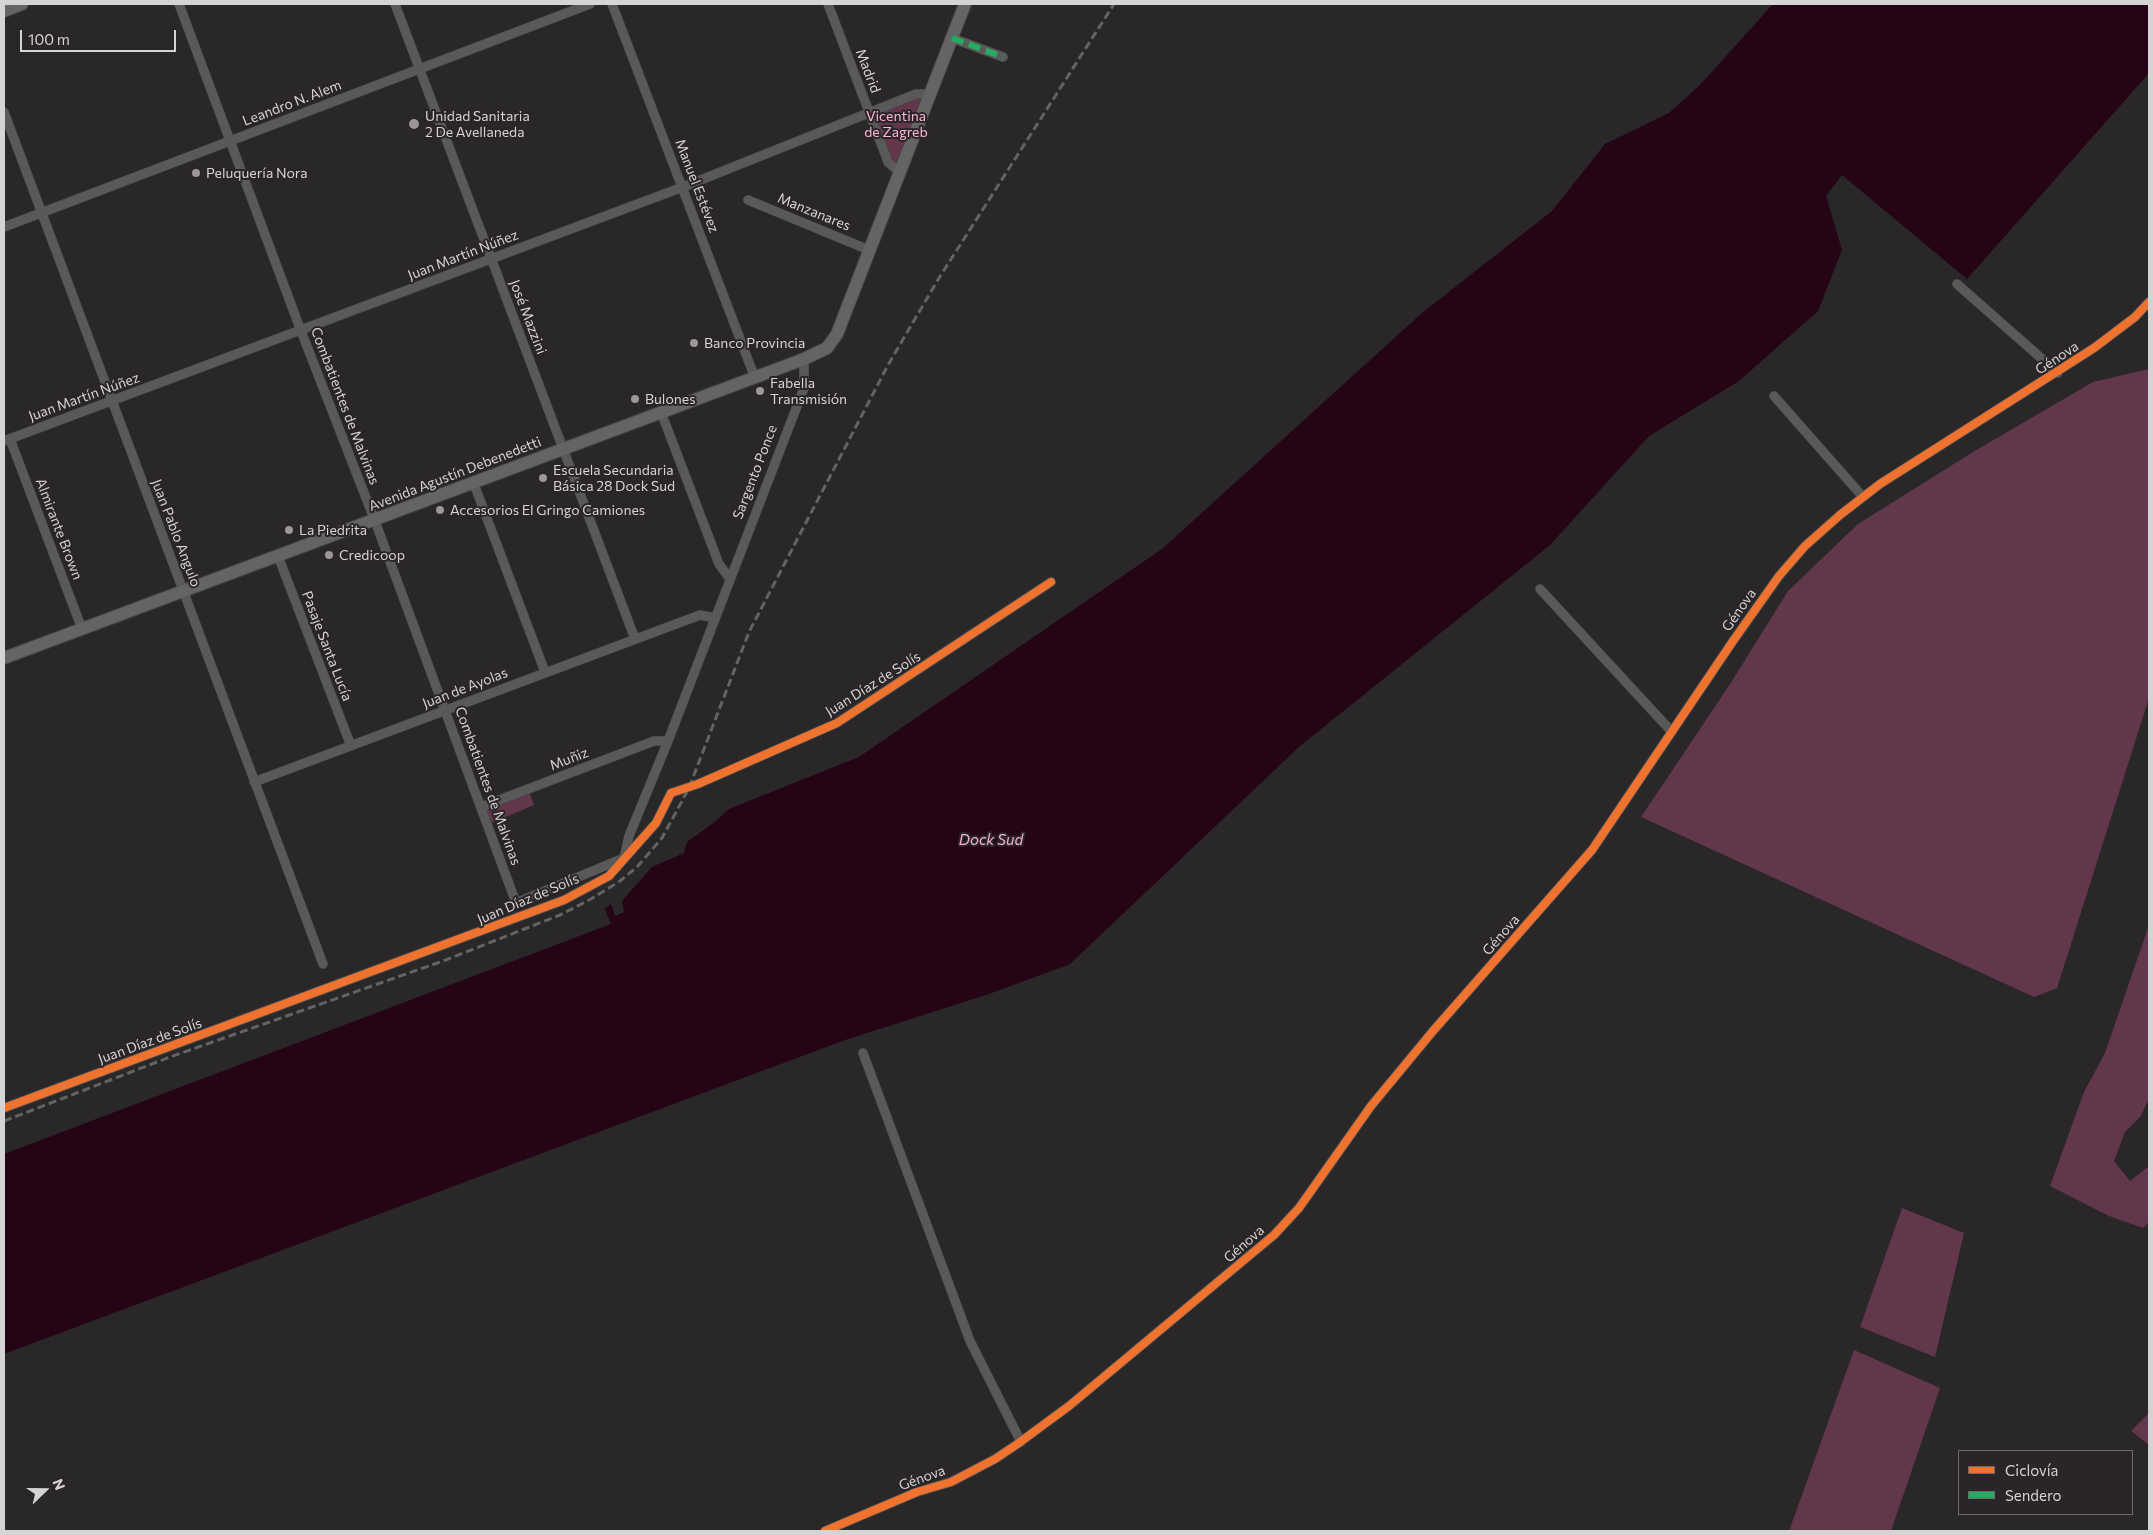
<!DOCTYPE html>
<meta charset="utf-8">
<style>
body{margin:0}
#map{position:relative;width:2153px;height:1535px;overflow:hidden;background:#292728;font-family:Commissioner,sans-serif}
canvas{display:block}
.frame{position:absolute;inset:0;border:5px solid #d5d3d3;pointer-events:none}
.legend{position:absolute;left:1958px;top:1450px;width:175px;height:65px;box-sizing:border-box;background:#2a2628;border:1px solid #6e6b6c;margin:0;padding:6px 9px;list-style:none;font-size:15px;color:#d5d3d3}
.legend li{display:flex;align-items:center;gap:10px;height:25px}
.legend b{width:25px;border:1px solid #6e6b6c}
.north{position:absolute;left:20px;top:1465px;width:50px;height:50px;-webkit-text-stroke:4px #2a2628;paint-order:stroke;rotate:68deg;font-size:14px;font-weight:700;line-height:20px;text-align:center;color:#d5d3d3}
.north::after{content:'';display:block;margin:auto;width:18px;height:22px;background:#d5d3d3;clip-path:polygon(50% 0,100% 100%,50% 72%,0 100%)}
.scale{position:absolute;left:20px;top:30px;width:156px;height:22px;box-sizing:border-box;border:2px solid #d5d3d3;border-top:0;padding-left:6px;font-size:15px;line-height:18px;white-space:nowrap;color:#d5d3d3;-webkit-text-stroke:4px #2a2628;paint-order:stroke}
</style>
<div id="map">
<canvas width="2153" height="1535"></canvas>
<div class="frame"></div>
<ul class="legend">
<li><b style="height:6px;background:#ef722f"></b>Ciclovía</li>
<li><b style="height:6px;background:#26ab63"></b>Sendero</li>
</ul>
<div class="north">N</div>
<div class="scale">100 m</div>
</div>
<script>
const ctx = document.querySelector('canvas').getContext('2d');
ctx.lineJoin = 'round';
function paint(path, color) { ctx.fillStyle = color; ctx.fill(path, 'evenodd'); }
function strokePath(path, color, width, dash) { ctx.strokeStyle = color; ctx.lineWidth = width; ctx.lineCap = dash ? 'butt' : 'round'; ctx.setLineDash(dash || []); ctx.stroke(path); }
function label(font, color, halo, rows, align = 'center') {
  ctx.font = font + ' Commissioner,sans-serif'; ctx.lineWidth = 4; ctx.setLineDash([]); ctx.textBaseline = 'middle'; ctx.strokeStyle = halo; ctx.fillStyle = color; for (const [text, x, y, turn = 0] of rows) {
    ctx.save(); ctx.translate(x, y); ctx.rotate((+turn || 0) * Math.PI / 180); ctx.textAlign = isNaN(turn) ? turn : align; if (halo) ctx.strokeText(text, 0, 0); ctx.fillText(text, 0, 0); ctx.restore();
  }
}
paint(new Path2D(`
 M916,94H930L900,173L891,167L870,113Z
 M2149,369V698L2057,988L2034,997L1641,817L1732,681L1788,591L1858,524L1973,452L2093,382Z
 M528,789L534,805L487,825L481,807Z
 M2149,925V1098L2141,1116L2125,1132L2114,1161L2130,1181L2149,1166V1222L2143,1228L2109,1216L2050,1186L2084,1092L2105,1053Z
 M1902,1208L1964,1233L1935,1357L1860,1327Z
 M1854,1350L1940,1388L1891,1531H1789Z
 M2149,1413V1445L2131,1431Z`), '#62374c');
paint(new Path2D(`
 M1773,4H2149V73L1967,279L1842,175L1826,196L1842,250L1818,311L1739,381L1649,436L1550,545L1300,746L1070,964L989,994L845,1040L4,1354V1154L611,924L605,909L611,904L615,916L624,912L622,901L652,867L684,853L687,842L715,822L729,809L859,757L1162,549L1422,313L1552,211L1605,144L1669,113L1699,86Z`), '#240415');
const minor = new Path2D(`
 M179,4L301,331L375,521L515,900L518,902L624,858
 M395,4L635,639
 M612,4L755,378
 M828,4L888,162L900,173
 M952,38L1003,57
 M4,112L323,964
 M748,200L869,250
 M4,227L590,4
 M1957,284L2058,373
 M1774,396L1863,497
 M661,412L719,564L730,579
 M10,439L82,629
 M4,441L683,187L916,94H930
 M474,484L545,672
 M278,556L351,746
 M1540,589L1672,732
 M254,782L700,615L715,618
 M481,807L654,741H668
 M624,858L629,836L668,741L804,388V359
 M863,1053L970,1341L1021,1442
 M4,1108L564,900L609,876L656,823L671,793L698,784L837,723L1051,582
 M825,1531L917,1492L951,1482L995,1459L1016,1445L1069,1406L1274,1235L1299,1208L1371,1106L1433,1031L1592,850L1733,641L1779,576L1805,546L1840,515L1880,484L2094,348L2135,317L2149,302`);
const secondary = new Path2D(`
 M4,11L22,4
 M4,658L804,359L827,348L837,334L965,4`);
strokePath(minor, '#454343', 10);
strokePath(secondary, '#454343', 14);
strokePath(minor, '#595959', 9);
strokePath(secondary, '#646464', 12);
strokePath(new Path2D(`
 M4,1121L170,1057L443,961L560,915L591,899L620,881L637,867L662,838L689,788L749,632L888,365L939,278L1114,4`), '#646364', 3, [8, 4]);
strokePath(new Path2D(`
 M952,38L1003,57`), '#26ab63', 6, [12, 6]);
strokePath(new Path2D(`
 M4,1108L564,900L609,876L656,823L671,793L698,784L837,723L1051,582
 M825,1531L917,1492L951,1482L995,1459L1016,1445L1069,1406L1274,1235L1299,1208L1371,1106L1433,1031L1592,850L1733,641L1779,576L1805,546L1840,515L1880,484L2094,348L2135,317L2149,302`), '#ef722f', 8);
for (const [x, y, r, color] of [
 [414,124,6,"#999797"],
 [196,173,5,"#999797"],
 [694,343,5,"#999797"],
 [760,391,5,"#999797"],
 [635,399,5,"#999797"],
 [543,478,5,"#999797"],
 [440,510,5,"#999797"],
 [289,530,5,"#999797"],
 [329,555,5,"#999797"]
]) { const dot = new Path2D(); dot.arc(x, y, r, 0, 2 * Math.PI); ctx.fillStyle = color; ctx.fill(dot); strokePath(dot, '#2a2628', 2); }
label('14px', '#d5d3d3', '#2a2628', [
 ["Madrid",868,71,69],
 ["Leandro N. Alem",292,103,-21],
 ["Manuel Estévez",697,186,69],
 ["Manzanares",814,212,22],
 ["Juan Martín Núñez",463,255,-21],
 ["José Mazzini",528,317,69],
 ["Génova",2057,358,-33],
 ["Juan Martín Núñez",84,397,-20],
 ["Combatientes de Malvinas",345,406,69],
 ["Sargento Ponce",755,472,-69],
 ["Avenida Agustín Debenedetti",455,474,-21],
 ["Almirante Brown",59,529,69],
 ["Juan Pablo Angulo",176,533,69],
 ["Génova",1739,610,-55],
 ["Pasaje Santa Lucía",327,646,69],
 ["Juan Díaz de Solís",873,684,-32],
 ["Juan de Ayolas",465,688,-21],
 ["Muñiz",569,759,-21],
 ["Combatientes de Malvinas",488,786,70],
 ["Juan Díaz de Solís",528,899,-23],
 ["Génova",1501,935,-49],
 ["Juan Díaz de Solís",150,1041,-20],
 ["Génova",1244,1244,-41],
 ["Génova",922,1478,-20]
]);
label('14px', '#d5d3d3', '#2a2628', [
 ["Unidad Sanitaria",425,116],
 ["2 De Avellaneda",425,132],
 ["Peluquería Nora",206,173],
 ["Banco Provincia",704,343],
 ["Fabella",770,383],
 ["Transmisión",770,399],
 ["Bulones",645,399],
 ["Escuela Secundaria",553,470],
 ["Básica 28 Dock Sud",553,486],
 ["Accesorios El Gringo Camiones",450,510],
 ["La Piedrita",299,530],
 ["Credicoop",339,555]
], 'left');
label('14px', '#fcb4d5', '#2a2628', [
 ["Vicentina",896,116],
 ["de Zagreb",896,132]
]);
label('italic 15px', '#f8b1d1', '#2a2628', [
 ["Dock Sud",991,840]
]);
</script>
